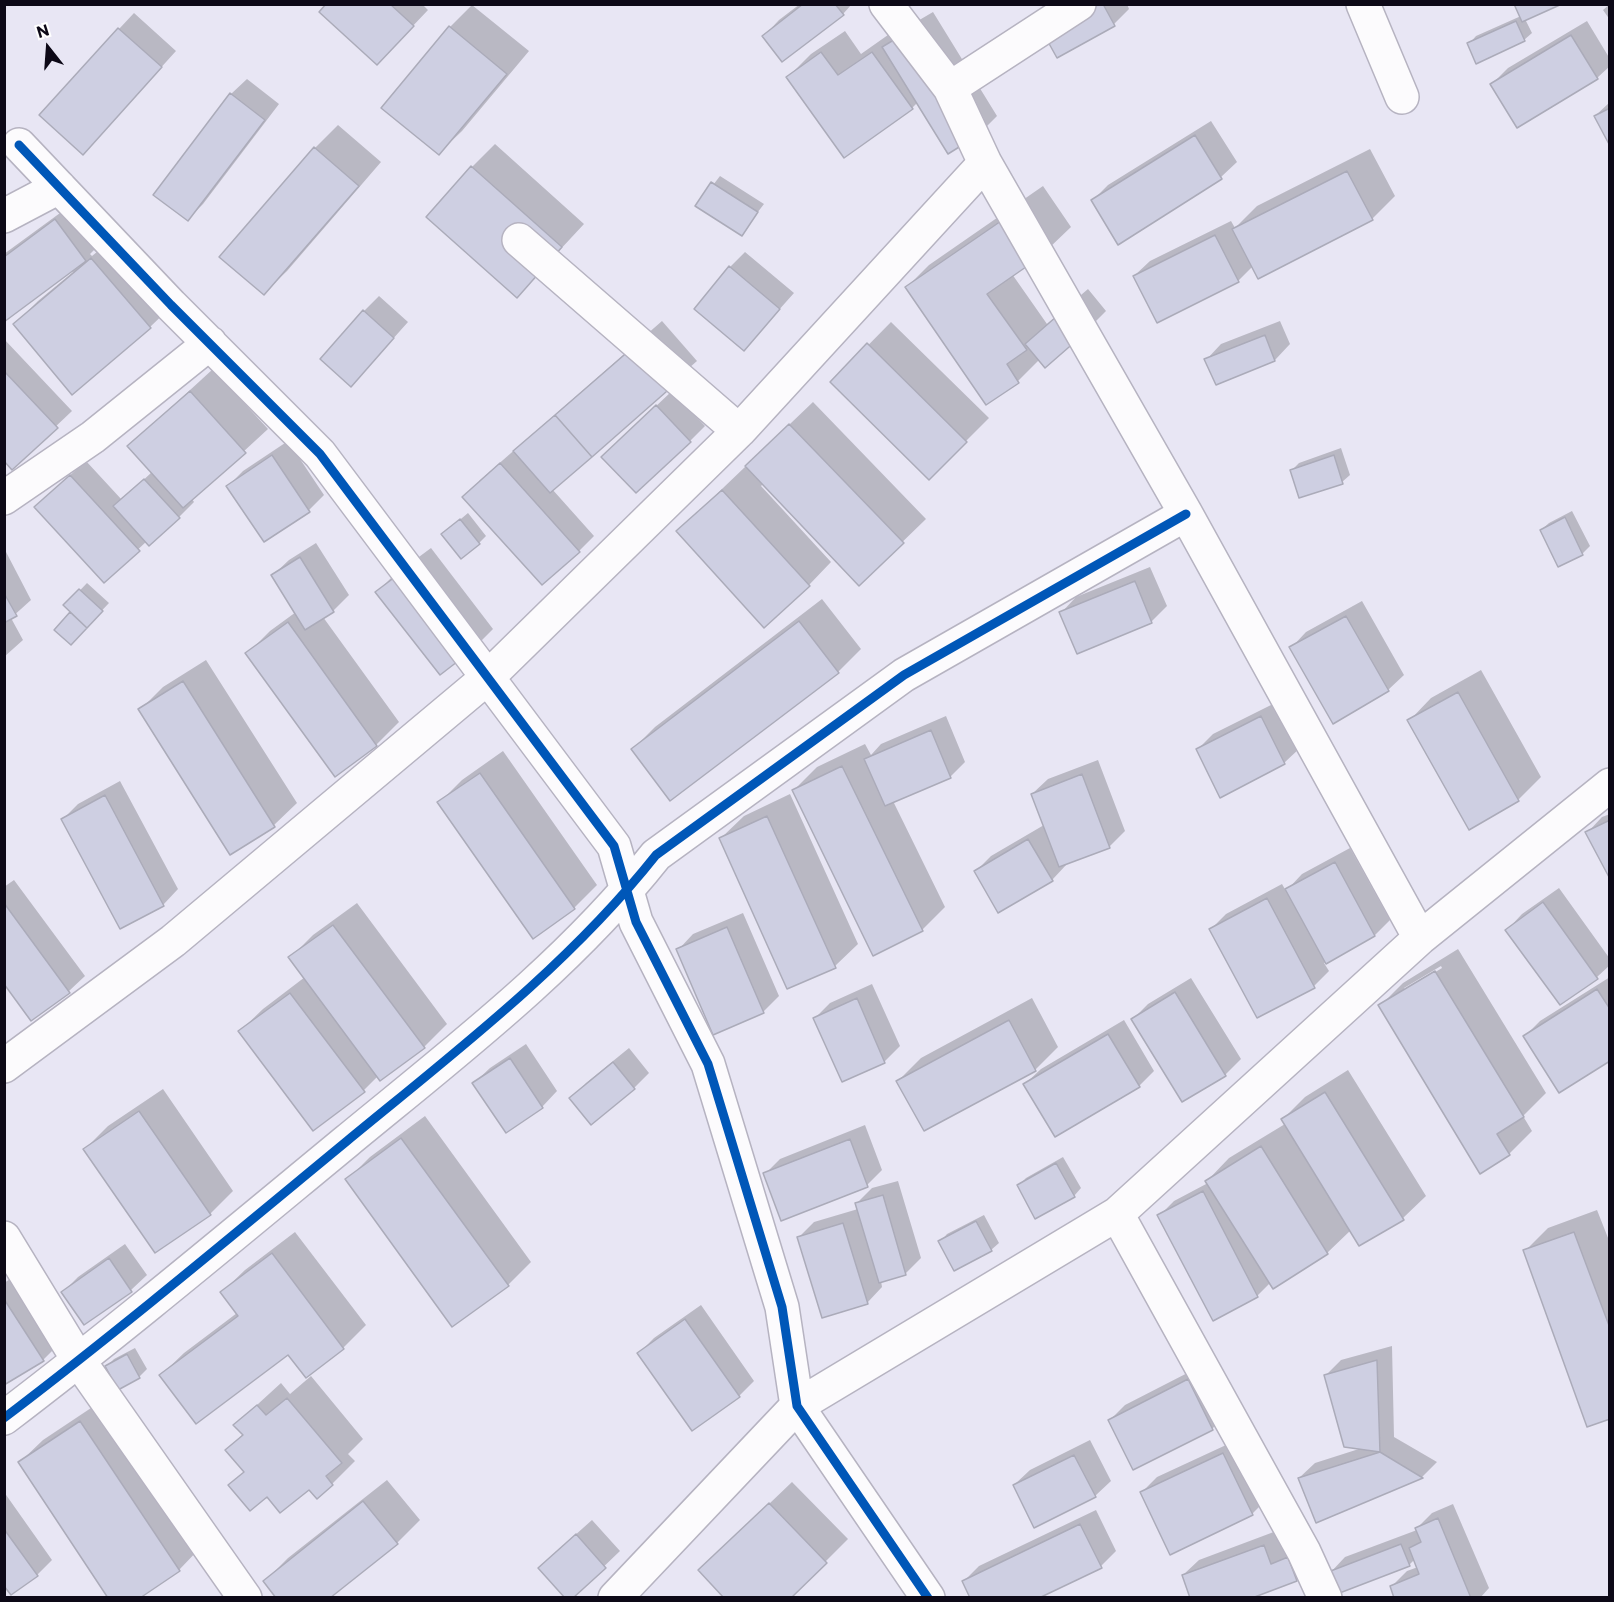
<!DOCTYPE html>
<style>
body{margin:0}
#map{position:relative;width:1614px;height:1602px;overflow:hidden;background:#e8e6f4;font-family:Commissioner,sans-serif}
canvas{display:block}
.frame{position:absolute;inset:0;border:6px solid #0d0917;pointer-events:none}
.north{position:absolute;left:18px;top:18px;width:60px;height:60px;-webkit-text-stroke:4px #fff;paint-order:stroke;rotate:343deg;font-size:16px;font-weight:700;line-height:24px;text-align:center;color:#0d0917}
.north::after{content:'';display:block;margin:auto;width:21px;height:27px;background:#0d0917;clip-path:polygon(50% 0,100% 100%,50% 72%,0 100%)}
</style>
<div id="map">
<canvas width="1614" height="1602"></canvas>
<div class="frame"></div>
<div class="north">N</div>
</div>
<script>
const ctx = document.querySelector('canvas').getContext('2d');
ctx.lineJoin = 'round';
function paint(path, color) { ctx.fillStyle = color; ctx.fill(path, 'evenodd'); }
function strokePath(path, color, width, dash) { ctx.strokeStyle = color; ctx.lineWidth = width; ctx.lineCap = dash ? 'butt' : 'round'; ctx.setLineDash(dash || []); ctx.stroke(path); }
paint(new Path2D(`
 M328,4H422L428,10L392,48Z
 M800,4H852L843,14L764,36L779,20Z
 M1075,4H1127L1129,9L1114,24L1058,56Z
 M1610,4V20L1603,10Z
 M472,5L529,51L462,131L439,153L450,27Z
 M933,12L997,116L982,131L918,102L912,108L788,77L811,54L845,31L861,54L895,30L899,32Z
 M134,13L176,51L98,137L119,29Z
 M1521,16L1525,19L1532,33L1524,40L1469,44L1476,36Z
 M1587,21L1610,59V66L1597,78L1492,84L1508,68Z
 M247,79L279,104L203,204L188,219L231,94Z
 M1610,102V143L1595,116Z
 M1211,121L1237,162L1221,177L1119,242L1093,200L1108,185Z
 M338,125L381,162L287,271L264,293L221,257L315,148Z
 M495,144L584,224L517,296L472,167Z
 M1370,149L1395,196L1372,219L1253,266L1238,281L1134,276L1150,261L1231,221L1235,228L1257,206Z
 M720,176L764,204L741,234L697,206Z
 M1043,186L1071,227L1048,249L1012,274L1047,324L1088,289L1106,311L1091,326L1040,359L1018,381L987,403L907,287L929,265Z
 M71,205L100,244L90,254L92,256L115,237L173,305L150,327L15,324L38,301L73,272L71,270L4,320V254Z
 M745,252L794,293L744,349L730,267Z
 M379,296L408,322L366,369L364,311Z
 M662,321L697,361L552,489L594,536L579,551L479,481Z
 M1280,321L1290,344L1275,360L1217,383L1206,360L1221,344Z
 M891,322L989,418L929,478L832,382Z
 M4,339L72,411L13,467L4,459Z
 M213,369L268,429L192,499L194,502L179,517L149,544L147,541L104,581L51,492L86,461L122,500L152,472L129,446Z
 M672,391L705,426L690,441L618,442Z
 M813,402L926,519L859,584L763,484L761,486L831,562L809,585L678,531Z
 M288,441L324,495L309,510L228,486L243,471Z
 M1341,448L1350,475L1342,482L1292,470L1299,463Z
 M1572,511L1590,546L1583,553L1559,565L1541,530L1549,523Z
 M468,513L486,536L479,543L443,534Z
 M316,543L349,595L333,611L323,617L399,722L376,745L335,775L247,654L270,631L296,612L273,575L289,560Z
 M431,548L493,629L478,644L377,592L392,577Z
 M5,550L31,600L11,618L23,640L4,657Z
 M1150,567L1167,606L1151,622L1061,613L1076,597Z
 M87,583L109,603L71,643L56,629L73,612L66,605Z
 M822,599L861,649L838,672L633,749L655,727Z
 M1362,601L1404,675L1388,690L1291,648L1306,632Z
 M206,660L297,803L274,825L140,710L163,687Z
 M1481,670L1541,777L1518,800L1409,721L1431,698Z
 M1277,702L1300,748L1284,763L1197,750L1213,734Z
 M946,716L965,762L950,777L893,801L945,907L922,930L794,790L817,767L865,744L871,755L881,744Z
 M503,751L597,885L574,908L439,803L462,780Z
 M1098,760L1125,831L1109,847L1066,863L1067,864L1052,880L976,871L991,856L1044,825L1032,794L1048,779Z
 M120,781L178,889L163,905L63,819L78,804Z
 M790,794L858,944L835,966L721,838L744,816Z
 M1610,814V876L1587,833L1602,817Z
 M1350,848L1390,920L1375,935L1324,963L1329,971L1314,986L1211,929L1226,914L1282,884L1286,891L1302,874Z
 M14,880L85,976L69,991L32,1019L4,982V887Z
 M1559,888L1610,959V965L1597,977L1507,930L1522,914Z
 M357,903L447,1024L424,1047L378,1076L364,1090L314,1129L240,1031L263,1009L305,977L290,958L313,935Z
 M743,913L779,996L763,1012L714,1033L678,950L693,934Z
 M1458,949L1546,1093L1523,1116L1532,1131L1509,1154L1380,1006L1403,983ZM1441,966L1442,968L1404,991V988Z
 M1610,977V1060L1525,1036L1540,1021Z
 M1191,978L1241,1059L1225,1075L1183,1100L1133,1019L1148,1004Z
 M872,984L900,1046L885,1061L843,1080L815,1018L830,1003Z
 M1032,998L1058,1047L1035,1070L924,1129L898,1081L921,1058Z
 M1124,1020L1154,1071L1139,1086L1025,1084L1041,1069Z
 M526,1044L557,1091L542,1107L474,1083L490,1068Z
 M629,1048L649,1073L634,1088L571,1099L586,1083Z
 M1348,1070L1426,1196L1403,1218L1351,1230L1327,1253L1274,1287L1271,1282L1257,1296L1159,1216L1174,1201L1208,1183L1207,1181L1229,1158L1285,1124L1282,1120L1305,1097Z
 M163,1089L233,1191L210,1214L85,1149L108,1126Z
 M425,1116L531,1262L508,1285L347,1180L370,1157Z
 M865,1125L882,1170L867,1185L765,1174L780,1159Z
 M1063,1157L1081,1188L1074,1196L1019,1185L1026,1178Z
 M898,1181L921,1258L905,1274L881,1281L882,1287L867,1303L799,1237L814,1222L858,1209L856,1204L872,1188Z
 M1597,1210L1610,1243V1418L1525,1251L1548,1228Z
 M984,1215L999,1243L991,1250L940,1242L947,1234Z
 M295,1232L366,1325L343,1348L306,1376L288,1353L161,1375L184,1353L237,1313L222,1292L245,1270Z
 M125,1244L147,1275L131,1290L84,1323L63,1292L78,1277Z
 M15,1276L58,1345L43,1360L4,1383V1283Z
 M701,1305L754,1381L739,1396L639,1353L654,1338Z
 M1392,1346L1394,1437L1437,1462L1422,1477L1317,1521L1299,1478L1315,1463L1362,1448L1326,1375L1341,1360Z
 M135,1348L147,1369L140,1376L119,1388L107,1366L114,1359Z
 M1203,1365L1227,1413L1212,1429L1109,1421L1125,1405Z
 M311,1376L363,1439L348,1454L355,1461L332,1484L267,1494L230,1485L245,1471L227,1450L243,1434L235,1425L281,1383L290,1394Z
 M103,1400L201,1547L179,1570L20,1462L43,1440Z
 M1239,1439L1268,1498L1252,1514L1142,1492L1157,1477Z
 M1090,1440L1111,1481L1095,1496L1014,1485L1030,1470Z
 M387,1480L420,1520L397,1543L265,1581L288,1558Z
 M792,1482L848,1539L825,1562L723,1548Z
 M4,1492L52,1560L37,1575L4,1583Z
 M1453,1504L1489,1588L1480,1598H1396L1391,1587L1407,1571L1418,1567L1415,1559L1409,1565L1330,1573L1345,1557L1417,1530V1528L1432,1513Z
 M1096,1510L1116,1551L1101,1566L964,1581L979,1566Z
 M592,1520L620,1551L571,1598L555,1553Z
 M1279,1530L1311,1565L1296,1580L1183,1575L1199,1560Z`), '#0003');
const building = new Path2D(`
 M326,4H390L414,26L377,65L319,12Z
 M803,4H835L844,15L782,62L762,36Z
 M1084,4H1103L1115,26L1057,58L1041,29Z
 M1514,4H1562L1522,22Z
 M1516,21L1525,41L1476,64L1467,43Z
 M449,26L507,74L439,155L381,108Z
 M917,26L983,132L948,154L882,47Z
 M118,28L162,67L83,155L39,115Z
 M1571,35L1598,79L1517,128L1490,84Z
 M821,52L838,75L872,52L913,109L844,158L786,77Z
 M230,93L265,120L188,221L153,195Z
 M1610,108V146L1594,116Z
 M1195,135L1222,179L1118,245L1091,200Z
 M314,147L359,186L264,295L219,257Z
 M471,166L562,247L517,298L426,217Z
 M1347,171L1373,220L1258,279L1232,229Z
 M711,182L758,212L742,236L695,206Z
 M1020,208L1049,251L987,294L1027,350L1007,364L1019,383L986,405L905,287Z
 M55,219L86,261L4,322V257Z
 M1215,235L1239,282L1157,323L1133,276Z
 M91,258L151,328L72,395L13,324Z
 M729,266L780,309L744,351L694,309Z
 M1072,303L1092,327L1045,368L1025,344Z
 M363,310L394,338L351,387L320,359Z
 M1265,335L1275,361L1216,385L1204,359Z
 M646,336L683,377L592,457L555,415Z
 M867,343L967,442L929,480L830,382Z
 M4,371L58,428L12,470L4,461Z
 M190,391L246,453L183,508L127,446Z
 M656,405L691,442L636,493L601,457Z
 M555,415L592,457L550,493L513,451Z
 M789,424L904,543L859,586L745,466Z
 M272,455L310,512L264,542L226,486Z
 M1334,455L1343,484L1299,498L1290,470Z
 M500,463L580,552L542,585L462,497Z
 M70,475L140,551L104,583L34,507Z
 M144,479L180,518L149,546L113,506Z
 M722,490L810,586L764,628L676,531Z
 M1565,517L1583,555L1558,567L1540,530Z
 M460,519L480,544L461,559L441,534Z
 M300,557L334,612L305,630L271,575Z
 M415,562L479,645L440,675L375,592Z
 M1135,581L1152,623L1077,654L1059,612Z
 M79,589L103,611L87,628L63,605Z
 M4,593L17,616L4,623Z
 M70,612L87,628L71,645L54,630Z
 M1346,616L1389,691L1333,724L1289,647Z
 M799,621L839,673L670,801L631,749Z
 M288,622L377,746L335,777L245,653Z
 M183,681L275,827L230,855L138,709Z
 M1458,692L1519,801L1469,830L1407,720Z
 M1261,716L1285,764L1220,798L1196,749Z
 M931,730L951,778L885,806L864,759Z
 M842,766L923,931L873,956L792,790Z
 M480,773L575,909L533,939L437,802Z
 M1082,774L1110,848L1059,867L1031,794Z
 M105,795L164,906L120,929L61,819Z
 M767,816L836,968L787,989L719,838Z
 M1610,820V879L1585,832Z
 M1028,839L1053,881L998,913L974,871Z
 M1335,862L1375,936L1326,964L1285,889Z
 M1267,898L1315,988L1257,1018L1209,929Z
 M1543,902L1598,979L1560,1005L1505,930Z
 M4,903L70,993L31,1021L4,984Z
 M333,925L425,1048L380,1081L288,957Z
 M727,927L764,1013L713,1035L676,949Z
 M1435,971L1524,1117L1497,1134L1510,1155L1480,1174L1378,1005Z
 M1597,989L1610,1009V1061L1559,1093L1523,1036Z
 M1175,992L1226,1076L1182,1102L1131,1019Z
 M290,993L365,1092L313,1131L238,1031Z
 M857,998L885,1063L842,1082L813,1018Z
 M1009,1020L1036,1071L924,1131L896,1081Z
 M1108,1034L1140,1087L1055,1137L1023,1084Z
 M510,1058L543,1108L506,1133L472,1083Z
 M613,1062L635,1089L591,1125L569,1098Z
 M1325,1092L1404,1220L1359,1246L1281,1119Z
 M139,1111L211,1215L155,1253L83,1149Z
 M401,1138L509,1286L452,1327L345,1179Z
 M850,1139L868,1187L781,1221L763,1173Z
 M1261,1146L1328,1254L1273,1289L1205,1181Z
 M1056,1163L1075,1197L1035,1219L1017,1185Z
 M1203,1191L1258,1297L1213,1321L1157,1215Z
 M883,1195L906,1275L879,1283L855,1203Z
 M976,1221L992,1251L954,1271L938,1241Z
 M843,1223L868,1304L822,1318L797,1237Z
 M1574,1232L1610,1328V1419L1587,1427L1523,1250Z
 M272,1253L344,1349L306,1378L288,1355L196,1424L159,1375L238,1316L220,1292Z
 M109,1258L132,1292L84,1325L61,1292Z
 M4,1299L44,1361L4,1385Z
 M685,1319L740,1397L692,1431L637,1353Z
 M127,1354L140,1378L118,1390L105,1366Z
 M1377,1360L1380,1452L1344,1447L1324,1375Z
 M1188,1379L1213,1430L1133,1470L1108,1420Z
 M287,1398L342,1463L326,1476L333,1485L317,1499L309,1490L280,1513L267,1497L250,1511L228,1485L244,1472L225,1450L243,1435L233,1425L257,1405L266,1415Z
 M80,1421L180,1571L140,1598H108L18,1462Z
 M1380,1452L1423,1478L1316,1523L1298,1478Z
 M1223,1453L1253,1515L1170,1555L1140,1492Z
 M1074,1455L1096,1497L1034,1528L1013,1485Z
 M363,1501L398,1544L330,1598H276L263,1581Z
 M769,1503L827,1563L791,1598H724L698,1570Z
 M1438,1518L1471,1598H1394L1390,1586L1419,1574L1409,1548L1421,1542L1415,1528Z
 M1080,1524L1102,1568L1039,1598H970L962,1581Z
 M4,1529L38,1576L11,1595L4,1586Z
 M576,1534L606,1568L573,1598H565L538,1568Z
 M1401,1544L1410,1566L1337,1594L1328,1572Z
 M1264,1545L1271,1564L1288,1557L1297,1581L1252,1598H1190L1182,1575Z`);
paint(building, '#cecfe2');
strokePath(building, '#ababb9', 1.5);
const street = new Path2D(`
 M886,4L950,88L985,163L1186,514L1420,938
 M1363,4L1402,97
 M950,88L1079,4
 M19,145L171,305L320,454L614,846L636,922L708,1064L782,1307L797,1406L928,1598
 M4,216L59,187
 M519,240L739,431
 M4,498L93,437L210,343
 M4,1066L173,941L487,678L739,431L985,163
 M1117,1214L1304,1552L1325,1598
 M4,1238L79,1361L245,1598
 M4,1418C121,1329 233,1235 347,1141C455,1052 568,966 656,855L904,675L1186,514
 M615,1598L797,1406L1117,1214L1420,938L1610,785`);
strokePath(street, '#b6b3c1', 36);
strokePath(street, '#fcfbfd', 33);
strokePath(new Path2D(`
 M19,145L171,305L320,454L614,846L636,922L708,1064L782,1307L797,1406L928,1598
 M4,1418C121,1329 233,1235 347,1141C455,1052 568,966 656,855L904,675L1186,514`), '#0057b8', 9);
</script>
